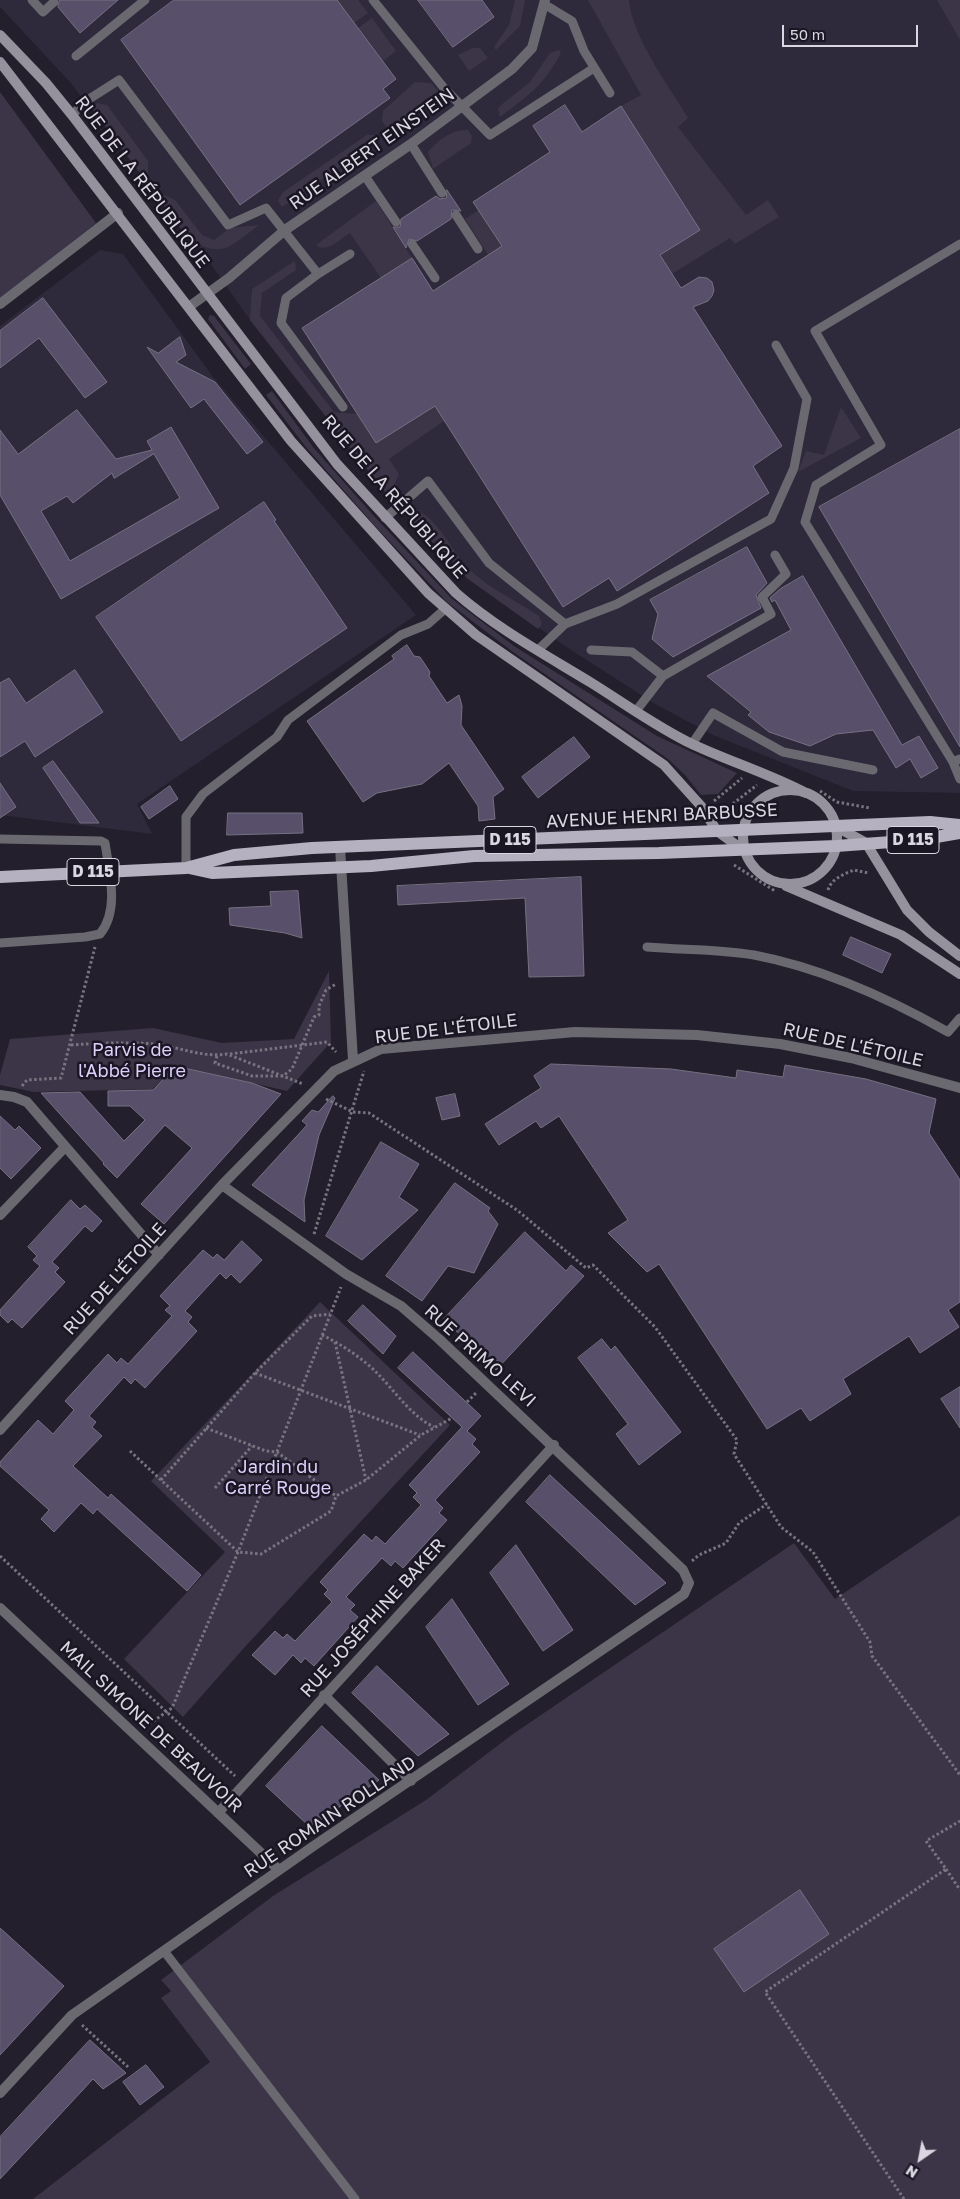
<!DOCTYPE html>
<meta charset="utf-8">
<style>
body{margin:0}
#map{position:relative;width:960px;height:2199px;overflow:hidden;background:#231f2d;font-family:"Golos Text",sans-serif}
canvas{display:block}
.north{position:absolute;left:895px;top:2134px;width:50px;height:50px;-webkit-text-stroke:4px #1a1623;paint-order:stroke;rotate:213deg;font-size:14px;font-weight:700;line-height:20px;text-align:center;color:#dad7e1}
.north::after{content:'';display:block;margin:auto;width:18px;height:22px;background:#dad7e1;clip-path:polygon(50% 0,100% 100%,50% 72%,0 100%)}
.scale{position:absolute;left:782px;top:25px;width:136px;height:22px;box-sizing:border-box;border:2px solid #dad7e1;border-top:0;padding-left:6px;font-size:15px;line-height:18px;white-space:nowrap;color:#dad7e1;-webkit-text-stroke:4px #1a1623;paint-order:stroke}
</style>
<div id="map">
<canvas width="960" height="2199"></canvas>
<div class="north">N</div>
<div class="scale">50 m</div>
</div>
<script>
const ctx = document.querySelector('canvas').getContext('2d');
ctx.lineJoin = 'round';
function paint(path, color) { ctx.fillStyle = color; ctx.fill(path, 'evenodd'); }
function strokePath(path, color, width, dash) { ctx.strokeStyle = color; ctx.lineWidth = width; ctx.lineCap = dash ? 'butt' : 'round'; ctx.setLineDash(dash || []); ctx.stroke(path); }
function label(font, color, halo, rows, align = 'center') {
  ctx.font = font + ' "Golos Text",sans-serif'; ctx.lineWidth = 5; ctx.setLineDash([]); ctx.textBaseline = 'middle'; ctx.strokeStyle = halo; ctx.fillStyle = color; for (const [text, x, y, turn = 0] of rows) {
    ctx.save(); ctx.translate(x, y); ctx.rotate((+turn || 0) * Math.PI / 180); ctx.textAlign = isNaN(turn) ? turn : align; if (halo) ctx.strokeText(text, 0, 0); ctx.fillText(text, 0, 0); ctx.restore();
  }
}
paint(new Path2D(`
 M0,0H960V793L853,791L713,735L655,704L568,648L468,579L389,497L250,320L196,243L69,81L0,7Z
 M100,250L123,254L214,378L416,615L137,804L152,834L0,815V326Z`), '#2e293b');
paint(new Path2D(`
 M337,0H358L368,13L354,23Z
 M515,0H525L520,26L496,50L494,47L509,25Z
 M588,0H629C632,37 669,86 688,118L678,127L746,215L768,200L779,217L735,244L730,238C615,309 500,381 389,459L399,474L389,497L250,320L252,289L295,261L296,270L262,293L260,316L334,412L357,414L376,443L541,338L465,219L479,210L554,324L700,230L621,106L641,95Z
 M937,0H960V40Z
 M372,18L396,51L383,61L358,28Z
 M473,48H480L488,58L469,71L458,55Z
 M559,50L561,53C543,86 529,95 500,117L498,109L501,105L530,82L550,53Z
 M415,82L431,83L439,92L389,130L382,121L383,111Z
 M0,92L96,223L0,299Z
 M97,103L107,105L148,161V175L162,194L175,200L202,235L214,240L230,228L259,225C230,246 225,259 189,240L92,108Z
 M468,130L472,136L471,143L433,169L428,152C438,140 452,129 468,130Z
 M367,135H375L377,141L282,207L278,201L283,192Z
 M376,201L412,258L381,278L350,233C340,239 326,254 316,245Z
 M210,315L214,316L251,364L245,369L208,319Z
 M272,391L313,447L373,515L452,599L514,646L657,736L737,773L718,794L701,795L685,775L668,759L513,652L447,602L374,525L305,446L266,395Z
 M841,407L861,438L798,472L806,451L824,455Z
 M411,507C439,517 451,552 471,571C489,588 518,602 539,616L542,624L538,629L468,579L403,512Z
 M329,971L331,1042L287,1091L174,1065L153,1089L34,1092L0,1085V1075L10,1039L153,1028L222,1043L294,1039Z
 M320,1302L450,1425L243,1649L183,1717L124,1659L225,1552L151,1481Z
 M960,1515V2199H33L210,2062L161,1998L171,1991L161,1980L273,1896L426,1800L513,1734L794,1543L835,1599Z`), '#3b3547');
const building = new Path2D(`
 M60,0H118L80,33L58,7Z
 M174,0H337L396,79L383,89L390,98L240,205L121,40Z
 M418,0H482L494,17L453,47Z
 M565,105L582,132L621,106L700,230L660,255L681,288L699,277L707,278L712,282L714,290L712,296L708,301L693,307L782,446L753,466L769,493L617,591L609,578L563,607L435,406L376,443L302,328L412,258L433,291L502,246L473,202L550,152L533,126Z
 M447,190L461,211L452,210L451,219L417,241L409,239L406,248L393,227H400L401,219L436,196L440,199L446,198Z
 M43,298L107,382L85,398L39,338L0,368V331Z
 M180,337L186,355L176,362L215,382L263,442L247,454L204,399L191,408L147,347L158,353Z
 M77,410L116,459L152,450L147,441L171,427L219,508L61,599L0,495V430L18,454ZM154,454L180,498L70,561L41,511L67,496L73,503L112,473L114,478Z
 M960,429V747L819,507Z
 M264,502L276,520L274,521L347,628L181,741L96,617Z
 M747,547L767,583L756,595L761,608L673,657L652,639L658,614L650,600Z
 M803,576L902,745L919,736L938,768L921,778L910,759L896,768L873,730L836,734L810,746L769,732L748,715L751,712L707,676L791,630L775,600L772,602L770,598L780,589Z
 M407,645L414,656L420,657L430,672L429,676L447,703L459,695L462,706L461,725L504,789L493,797L495,819L479,821L478,806L449,763L422,784L377,793L363,802L307,721L394,659L392,656Z
 M75,670L103,712L35,757L25,741L0,757V683L9,678L26,703Z
 M574,737L590,757L538,798L522,777Z
 M53,761L99,823H80L43,768Z
 M0,783L16,807L0,818Z
 M170,786L178,799L149,819L141,807Z
 M228,813H302L303,833L227,835Z
 M581,877L584,976L529,977L525,898L398,905L397,886Z
 M298,891L302,938L285,933L230,925L229,908L271,906L270,892Z
 M851,937L891,954L882,973L843,955Z
 M551,1064L671,1069L736,1078L737,1070L783,1077L785,1065L866,1079L936,1099L929,1133L960,1180V1302L948,1310L959,1327L920,1353L909,1336L843,1379L851,1394L810,1421L801,1408L767,1429L659,1264L647,1272L608,1233L628,1220L559,1116L541,1128L536,1121L499,1145L485,1124L541,1088L534,1076Z
 M175,1066L252,1083L281,1094L164,1224L141,1204L192,1148L165,1125L117,1178L103,1164L104,1163L41,1093L80,1092L124,1141L145,1120L130,1106H108V1091L153,1090Z
 M455,1094L460,1116L442,1120L436,1098Z
 M333,1096L335,1098L319,1135L304,1200L305,1222L252,1185L307,1125L302,1121L312,1110L318,1112Z
 M0,1116L15,1130L19,1126L41,1148L11,1179L0,1168Z
 M381,1142L419,1164L399,1197L418,1210L362,1260L326,1236Z
 M455,1183L490,1208L488,1211L498,1224L474,1273L448,1266L422,1301L386,1276Z
 M71,1200L80,1209L85,1205L102,1221L92,1232L85,1226L52,1262L59,1268L55,1272L65,1282L22,1328L12,1319L8,1323L0,1315V1310L40,1266L33,1260L37,1256L28,1247Z
 M525,1232L566,1271L571,1265L584,1276L496,1370L444,1319Z
 M242,1241L262,1260L240,1283L231,1274L226,1279L220,1273L185,1311L192,1317L188,1322L197,1331L145,1388L135,1379L131,1384L124,1377L89,1416L96,1422L92,1427L102,1436L73,1466L108,1498L111,1494L201,1575L187,1591L97,1509L93,1514L81,1503L54,1532L41,1519L49,1510L0,1466V1462L38,1420L53,1434L74,1410L65,1401L108,1354L117,1363L121,1358L128,1364L172,1316L165,1310L170,1306L160,1296L203,1250L213,1258L217,1254L224,1260Z
 M363,1305L396,1336L383,1354L348,1321Z
 M602,1339L611,1350L615,1346L681,1432L639,1465L616,1434L628,1424L578,1358Z
 M413,1352L481,1416L467,1431L476,1439L472,1444L480,1452L435,1500L443,1508L439,1513L447,1520L403,1568L395,1561L391,1566L382,1558L346,1597L355,1605L350,1610L358,1617L314,1666L305,1658L301,1663L293,1655L275,1675L252,1655L275,1631L283,1638L287,1634L295,1641L332,1602L324,1594L328,1590L320,1582L364,1534L372,1541L376,1536L385,1544L421,1505L413,1497L417,1493L409,1485L462,1427L398,1368Z
 M960,1387V1428L941,1399Z
 M550,1475L666,1583L635,1605L526,1502Z
 M516,1545L573,1630L543,1651L490,1573Z
 M452,1599L509,1684L478,1705L426,1627Z
 M377,1666L449,1734L418,1756L352,1693Z
 M322,1726L379,1780L310,1827L266,1786Z
 M800,1890L829,1934L744,1992L714,1949Z
 M0,1928L64,1986L0,2055Z
 M90,2040L126,2073L103,2089L93,2079L0,2179V2137Z
 M146,2065L164,2087L140,2105L123,2082Z`);
paint(building, '#58506a');
strokePath(building, '#757181', 1);
strokePath(new Path2D(`
 M820,791L837,802L870,808
 M714,801L742,778
 M721,813L757,785
 M734,865L775,891
 M828,890C831,879 844,874 854,870L868,873
 M71,1045C99,1043 127,1042 155,1044C179,1047 203,1058 227,1054L303,1084
 M230,1054L327,1042L336,1052
 M217,1056L215,1063L252,1076H283L292,1069L314,1017L319,1015V1006L326,990L336,984
 M22,1086L27,1080L61,1078L95,947
 M326,1099L353,1112L369,1113L517,1210L586,1268L593,1265L655,1327L737,1440L734,1454L781,1527L813,1552L870,1642L872,1656L960,1775
 M314,1234L364,1071
 M322,1335C341,1344 362,1358 377,1373C395,1391 411,1416 434,1427
 M335,1342L366,1480
 M255,1373L420,1435
 M467,1402L477,1392
 M206,1428L266,1451L277,1452L336,1496
 M130,1451L238,1552L261,1554L331,1511L336,1496L366,1480L421,1435L452,1418
 M161,1480L255,1373L312,1316L330,1314
 M215,1488L252,1446
 M0,1556L235,1776
 M692,1561L699,1555L726,1543L739,1523L767,1504
 M145,1727L172,1708L238,1552L341,1287
 M946,1869L960,1890
 M82,2025L128,2067
 M904,2199L765,1992L946,1869L926,1841L960,1821`), '#777480', 3, [2.5, 2.5]);
strokePath(new Path2D(`
 M32,0L43,12L54,2
 M373,0L444,88L490,135L594,68
 M544,4L572,21L584,51L610,93
 M76,56L145,0
 M72,115L86,101L119,80L228,225L266,208L318,274L350,254
 M411,144L442,193
 M365,176L396,222
 M456,215L478,249
 M412,244L435,278
 M960,244L815,331L881,445L816,485L805,522L953,762L960,759
 M318,274L286,298L281,323L343,407
 M385,518L428,481L489,563L565,624
 M538,650L565,624L617,604L771,519L794,468L807,399L776,345
 M591,650L632,652L663,676L636,711
 M663,676L771,614L762,597L786,574L775,555
 M692,744L713,713L783,752L873,770
 M953,762L960,779
 M0,839L101,841L105,843C109,871 120,910 100,934L85,937L0,943
 M186,868V817L203,794L277,737L288,720L401,635L428,624L445,609
 M647,947C682,950 719,949 754,955C823,968 888,998 948,1032L960,1018
 M164,1951L355,2199`), '#6b6970', 9);
strokePath(new Path2D(`
 M0,304L118,213
 M190,306L229,278L285,230L411,144L512,69L532,48L545,0
 M340,847L353,1060
 M0,1095L14,1097L27,1102L159,1255
 M0,1215L65,1147
 M0,1430L222,1185L334,1071L381,1049L575,1032L697,1035L780,1044L851,1058L960,1088
 M0,1608L279,1870
 M324,1695L411,1781
 M218,1813L554,1445
 M0,2093L72,2015L315,1845L684,1594L689,1583L683,1570L439,1339L401,1306L346,1274L222,1185`), '#6b6970', 10);
strokePath(new Path2D(`
 M0,35L46,83L72,115L337,464L456,593C496,628 544,654 590,682C624,703 658,728 694,745C731,762 770,774 806,793
 M0,62L291,441L428,593L476,635L664,765L701,806L717,831L743,850
 M743 837a47 47 0 1 1 94 0a47 47 0 1 1-94 0Z
 M835,826L866,843L907,910L929,932L960,956
 M786,886L901,935L960,974`), '#95929d', 10);
strokePath(new Path2D(`
 M189,868L212,873L371,866L474,856L659,853L836,846L919,840L960,833
 M0,877L186,868L234,855L312,848L930,822L960,825`), '#b5b1c0', 12);
for (const [x, y, w] of [
 [510,840,52],
 [913,840,52],
 [93,872,52]
]) { const box = new Path2D(); box.roundRect(x - w / 2, y - 13.5, w, 27, 4); ctx.fillStyle = '#1a1623'; ctx.fill(box); strokePath(box, '#dad7e1', 1); }
label('bold 16px', '#dad7e1', null, [
 ["D 115",510,840],
 ["D 115",913,840],
 ["D 115",93,872]
]);
label('18px', '#dad7e1', '#1a1623', [
 ["RUE ALBERT EINSTEIN",372,149,-35],
 ["RUE DE LA RÉPUBLIQUE",142,182,53],
 ["RUE DE LA RÉPUBLIQUE",394,497,49],
 ["AVENUE HENRI BARBUSSE",662,816,-3],
 ["RUE DE L'ÉTOILE",446,1029,-7],
 ["RUE DE L'ÉTOILE",853,1045,13],
 ["RUE DE L'ÉTOILE",115,1279,-48],
 ["RUE PRIMO LEVI",480,1356,42],
 ["RUE JOSÉPHINE BAKER",373,1618,-48],
 ["MAIL SIMONE DE BEAUVOIR",151,1727,43],
 ["RUE ROMAIN ROLLAND",330,1817,-34]
]);
label('18px', '#ddd1fb', '#1a1623', [
 ["Parvis de",132,1050],
 ["l'Abbé Pierre",132,1071],
 ["Jardin du",278,1467],
 ["Carré Rouge",278,1488]
]);
</script>
